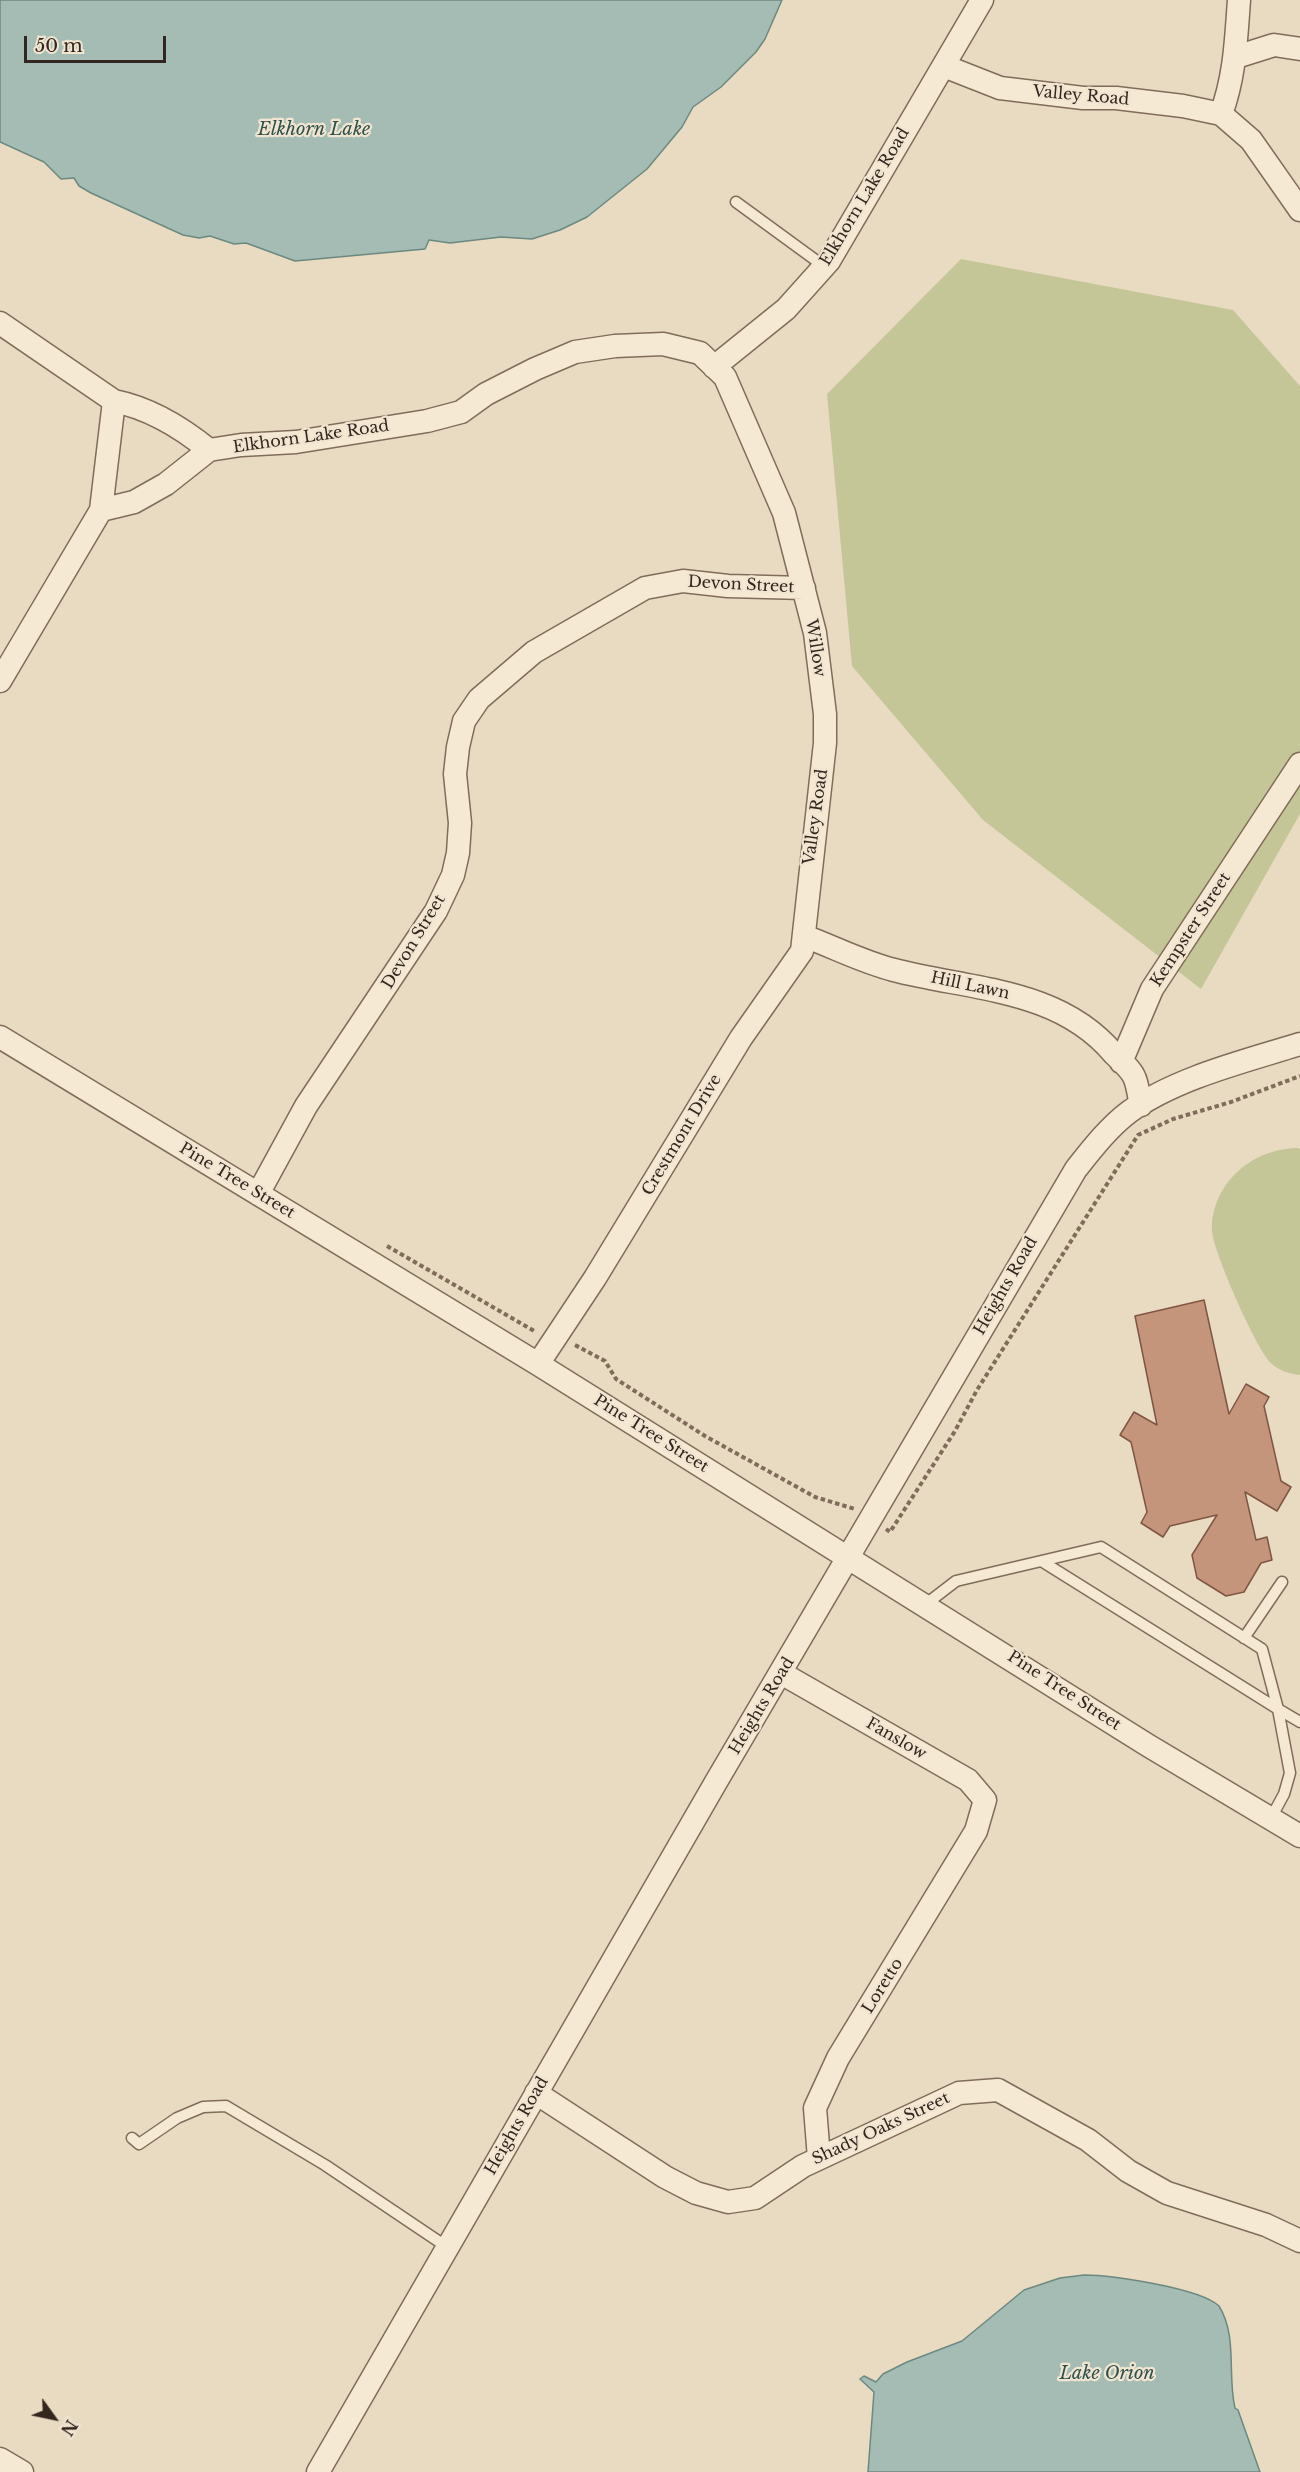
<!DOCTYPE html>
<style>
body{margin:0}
#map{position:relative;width:1300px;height:2472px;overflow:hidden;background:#e9dac2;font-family:"Libre Baskerville",serif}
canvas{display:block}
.north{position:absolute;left:24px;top:2388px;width:60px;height:60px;-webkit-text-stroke:4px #f1e5d1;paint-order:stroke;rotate:123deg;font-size:16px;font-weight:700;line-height:24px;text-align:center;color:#32261e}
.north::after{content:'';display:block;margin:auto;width:21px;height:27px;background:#32261e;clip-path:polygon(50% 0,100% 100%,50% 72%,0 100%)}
.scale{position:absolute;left:24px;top:36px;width:142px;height:27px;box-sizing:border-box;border:3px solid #32261e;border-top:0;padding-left:8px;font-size:18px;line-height:21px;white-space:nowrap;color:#32261e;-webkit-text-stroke:4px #f1e5d1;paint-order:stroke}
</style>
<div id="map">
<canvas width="1300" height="2472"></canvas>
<div class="north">N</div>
<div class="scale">50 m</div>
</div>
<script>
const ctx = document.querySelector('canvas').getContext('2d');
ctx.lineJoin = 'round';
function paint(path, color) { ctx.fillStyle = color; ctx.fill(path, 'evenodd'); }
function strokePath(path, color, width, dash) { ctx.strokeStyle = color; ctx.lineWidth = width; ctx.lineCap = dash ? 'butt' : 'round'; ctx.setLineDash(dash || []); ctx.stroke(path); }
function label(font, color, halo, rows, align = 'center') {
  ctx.font = font + ' "Libre Baskerville",serif'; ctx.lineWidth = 4.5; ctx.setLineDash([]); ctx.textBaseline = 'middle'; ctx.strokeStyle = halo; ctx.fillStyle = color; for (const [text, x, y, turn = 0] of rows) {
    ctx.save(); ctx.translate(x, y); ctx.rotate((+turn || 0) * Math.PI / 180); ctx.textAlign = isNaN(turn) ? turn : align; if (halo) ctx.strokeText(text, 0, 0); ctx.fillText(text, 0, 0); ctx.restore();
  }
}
paint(new Path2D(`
 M961,259L1233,310L1300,386V814L1201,989L983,820L852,666L827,394Z
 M1298,1148L1300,1149V1375C1290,1374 1279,1371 1271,1363C1256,1349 1213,1251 1212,1231C1211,1184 1252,1148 1298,1148Z`), '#c4c697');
const water = new Path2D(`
 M0,0H782L765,39L756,52L721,87L693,107L682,127L647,169L587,217L560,230L532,239L501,237L450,243L429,240L425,249L295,261L246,243L234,244L210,236L199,238L183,235L91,193L79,186L74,178L61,179L44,162L0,142Z
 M1084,2275C1111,2275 1200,2288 1219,2306C1238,2337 1227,2375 1235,2408L1238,2410L1260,2472H868L874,2392L860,2379L864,2376L876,2382L883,2374L907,2362L962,2341L1024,2290L1060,2278Z`);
paint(water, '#a4bcb3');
strokePath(water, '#6c8980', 1.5);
const building = new Path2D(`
 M1204,1300L1229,1414L1246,1384L1269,1397L1264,1406L1281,1481L1291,1487L1277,1511L1245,1492L1256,1540L1267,1537L1272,1560L1261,1563L1244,1592L1226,1596L1197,1578L1192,1555L1217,1515L1170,1526L1163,1537L1141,1523L1147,1512L1131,1442L1120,1435L1134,1412L1157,1425L1135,1316Z`);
paint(building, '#c4947b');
strokePath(building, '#7e5643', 1.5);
const service = new Path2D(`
 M736,202L825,267
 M1043,1562L1278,1709L1290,1773L1284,1794L1271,1818
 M926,1604L956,1581L1101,1547L1262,1649L1278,1709L1300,1722
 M1244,1638L1282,1582
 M132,2138L139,2144L177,2118L203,2107L226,2106L325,2165L447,2247`);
const minor = new Path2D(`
 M1236,57L1274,45L1300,49
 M944,66L1000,88L1083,98H1116L1183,106L1221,114L1251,140L1300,210
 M1221,114C1235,76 1236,40 1239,0
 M0,323L114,401L101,510
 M714,367L786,309L829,261L982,0
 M114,401C149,408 182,428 209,450
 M0,681L101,510L134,502L166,484L209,450L241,445L296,442L427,421L461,412L486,394L535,369L575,352L615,346L663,344L700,353L725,377L784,513L815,633L825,714V743L802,951L741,1038L595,1278L538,1364
 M804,936C834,947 862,962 894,970C971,990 1059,988 1114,1054C1121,1061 1132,1070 1135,1079C1138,1087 1139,1097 1141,1105
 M0,1037L538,1364L1149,1746L1300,1836
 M1121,1062L1152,989L1300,764
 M258,1194L306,1106L436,911L453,875L458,853L460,823L455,774L458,747L464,721L479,699L534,652L645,588L683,581L728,586L804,588
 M781,1673L968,1780L985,1800L976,1831L838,2058L815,2108L819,2158
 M536,2093L665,2177L696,2193L728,2202L755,2198L803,2166L959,2093L998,2090L1088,2140L1128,2171L1167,2193L1266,2225L1300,2241
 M0,2459L22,2472
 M318,2472L716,1782L1076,1169C1092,1149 1109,1127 1129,1112C1175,1078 1246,1061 1300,1044`);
strokePath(service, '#816c5b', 13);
strokePath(minor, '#816c5b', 25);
strokePath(new Path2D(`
 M387,1246L536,1332
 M575,1345L605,1361L616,1379L705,1436L815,1497L855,1509
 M886,1529L890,1532L955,1431L977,1390L1138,1135L1173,1119L1231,1102L1300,1076`), '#816c5b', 4, [4.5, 3]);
strokePath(service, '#f5e9d4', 10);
strokePath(minor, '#f5e9d4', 22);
label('16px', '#32261e', '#f1e5d1', [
 ["Valley Road",1081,96,5],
 ["Elkhorn Lake Road",865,197,-59],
 ["Elkhorn Lake Road",311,437,-8],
 ["Devon Street",741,585,3],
 ["Willow",815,648,81],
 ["Valley Road",816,817,-82],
 ["Kempster Street",1191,930,-57],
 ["Devon Street",414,942,-59],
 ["Hill Lawn",970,986,12],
 ["Crestmont Drive",682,1135,-59],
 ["Pine Tree Street",237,1181,31],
 ["Heights Road",1006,1286,-60],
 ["Pine Tree Street",651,1434,32],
 ["Pine Tree Street",1064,1691,33],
 ["Heights Road",762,1706,-59],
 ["Fanslow",896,1739,30],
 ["Loretto",883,1986,-58],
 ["Heights Road",517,2126,-60],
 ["Shady Oaks Street",881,2129,-25]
]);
label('italic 18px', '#2e514c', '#f1e5d1', [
 ["Elkhorn Lake",314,130],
 ["Lake Orion",1107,2374]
]);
</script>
